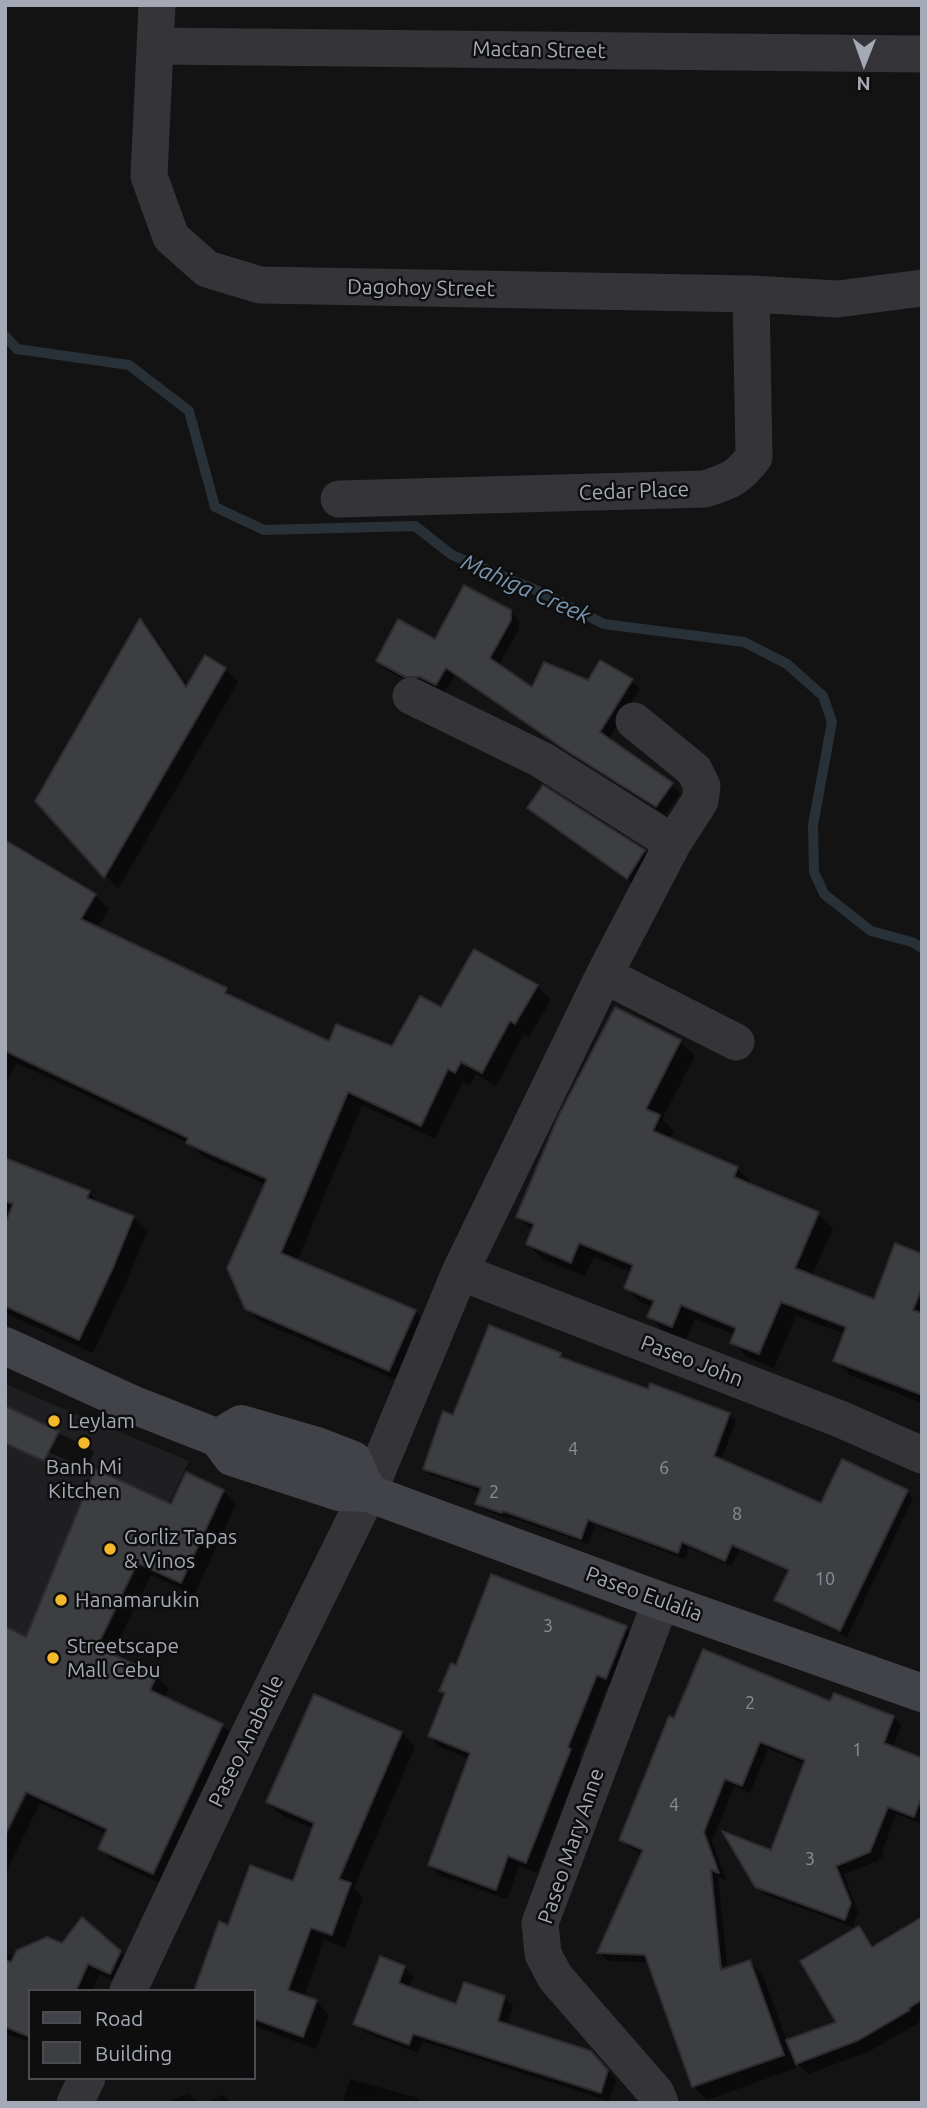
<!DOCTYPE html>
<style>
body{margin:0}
#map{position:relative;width:927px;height:2108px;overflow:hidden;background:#131314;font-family:Ubuntu,sans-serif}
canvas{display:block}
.frame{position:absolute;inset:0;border:7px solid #a4a9b5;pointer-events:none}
.legend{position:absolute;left:28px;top:1989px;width:228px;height:91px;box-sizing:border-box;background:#0e0e0f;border:2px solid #4a4c51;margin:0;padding:9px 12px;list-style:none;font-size:21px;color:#a4a9b5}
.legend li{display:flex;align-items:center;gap:14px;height:35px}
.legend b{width:35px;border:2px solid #4a4c51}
.north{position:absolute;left:829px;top:28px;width:70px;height:70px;-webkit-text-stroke:5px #0e0e0f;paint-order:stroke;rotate:181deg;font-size:19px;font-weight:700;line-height:28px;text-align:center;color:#a4a9b5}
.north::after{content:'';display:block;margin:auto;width:24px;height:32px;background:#a4a9b5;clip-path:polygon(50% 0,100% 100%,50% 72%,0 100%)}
</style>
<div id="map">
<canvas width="927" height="2108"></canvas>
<div class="frame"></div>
<ul class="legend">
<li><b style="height:9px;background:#424349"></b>Road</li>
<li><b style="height:19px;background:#3d3e41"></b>Building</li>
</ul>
<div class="north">N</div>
</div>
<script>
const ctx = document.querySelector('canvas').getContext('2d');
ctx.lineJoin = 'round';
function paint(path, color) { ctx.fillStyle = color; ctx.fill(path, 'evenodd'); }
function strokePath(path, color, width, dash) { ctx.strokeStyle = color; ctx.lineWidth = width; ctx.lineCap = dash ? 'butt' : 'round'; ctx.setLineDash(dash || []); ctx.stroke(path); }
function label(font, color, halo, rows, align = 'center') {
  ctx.font = font + ' Ubuntu,sans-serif'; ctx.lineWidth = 5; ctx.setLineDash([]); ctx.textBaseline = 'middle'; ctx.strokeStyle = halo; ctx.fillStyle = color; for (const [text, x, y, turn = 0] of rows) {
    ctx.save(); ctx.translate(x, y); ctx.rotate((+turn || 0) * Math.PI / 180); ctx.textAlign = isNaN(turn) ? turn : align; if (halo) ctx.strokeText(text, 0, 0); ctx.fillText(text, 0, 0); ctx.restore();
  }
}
paint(new Path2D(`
 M5,1384L189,1461L5,1842Z`), '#1f1f21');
paint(new Path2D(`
 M509,611L519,620V629L498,666L533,690L632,681L640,689L608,740L672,784L680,793L665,815L455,675L445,692L415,685L386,670L378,661L435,641Z
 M140,621L153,634L189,687L225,669L238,682L118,889L37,801Z
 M543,788L644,852L652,860L636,886L529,808Z
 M5,860L95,895L109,909L97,929L226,990L236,1000L330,1043L393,1049L441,1010L537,986L551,1000L529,1037L524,1034L496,1086L476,1074L470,1085L463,1081L435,1139L362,1105L297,1262L415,1312L429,1326L404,1383L261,1322L246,1308L266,1185L202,1156L192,1145L17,1063L5,1084Z
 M680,1041L695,1056L662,1119L674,1131L670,1140L737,1168L752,1183L751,1186L818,1214L833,1228L812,1276L875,1301L922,1256V1403L850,1375L835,1360L845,1334L796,1316L774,1368L747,1357L732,1342L735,1335L695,1319L686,1340L664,1331L649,1316L653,1307L640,1302L626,1287L632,1272L594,1257L585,1276L543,1259L528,1244L533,1231L518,1217Z
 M5,1160L89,1192L102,1206L133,1218L147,1232L126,1283L93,1353L5,1313Z
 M560,1354L567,1361L649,1391L651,1385L729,1415L736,1421L721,1461L822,1505L907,1492L913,1498L847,1637L783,1606L776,1600L789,1572L739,1550L731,1566L689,1548L685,1559L595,1525L588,1544L509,1517V1519L484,1510L477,1504L481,1492L431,1475L425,1469L454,1417Z
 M5,1408L90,1448L94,1452L87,1468L5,1435Z
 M223,1491L236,1504L194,1595L151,1575L111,1656L156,1676L169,1689L164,1698L222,1725L235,1738L166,1886L113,1861L100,1848L107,1834L40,1803L5,1874V1628L27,1640L172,1506Z
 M626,1628L636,1638L617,1688L608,1685L579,1758L581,1761L537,1873L519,1866L507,1899L441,1876L430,1865L470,1759L440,1747L430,1736L446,1695L441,1690L457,1667Z
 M314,1696L402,1733L415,1747L354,1888L363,1898L345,1948L324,1940L304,1997L316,2001L329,2015L316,2049L254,2026V1991L229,1927L294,1883L313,1829L281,1815L268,1802Z
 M831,1704L893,1717L901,1725L893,1749L922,1759V1824L896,1814L882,1852L885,1858L878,1860L877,1864L874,1862L844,1874L858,1913L853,1927L766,1895L756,1886L772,1852L805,1764L768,1749L750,1793L734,1786L712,1841L726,1880L718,1877L727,1965L608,1961L599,1952L643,1854L630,1848L621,1840L670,1719Z
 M922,1922V2018L918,2020L920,2022L870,2051L808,2074L793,2060L796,2068L707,2100L693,2086L750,1962L763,1975L787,2042L838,2023L859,1928L875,1947Z
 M47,1939L63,1946L120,1952L132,1964L121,1984L99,1974L92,1991H30V2042L5,2033V1957Z
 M404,1967L413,1976L409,1988L458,2007L504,1997L513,2006L507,2026L600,2062L616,2080L609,2101L422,2041L418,2053L364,2032L355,2023Z
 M350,2079L417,2098L421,2103H343Z
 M188,2094L197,2103H162Z
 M224,2095L231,2103H202Z`), '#0007');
strokePath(new Path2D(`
 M5,336L17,349L129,365L189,411L215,507L264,530L415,526L452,555L536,590L604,624L744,642L787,664L823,696L832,722L813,825L814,872L824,894L871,931L912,942L922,948`), '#293138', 10);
const building = new Path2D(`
 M464,585L511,610V620L490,658L532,687L544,662L588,680L600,660L633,679L600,732L673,783L656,807L567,751L446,668L436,685L420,677H405L376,661L398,619L435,639Z
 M140,618L186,687L205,655L226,668L104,878L35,801Z
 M543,785L645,850L627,879L527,808Z
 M5,840L96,894L81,919L227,988L225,993L329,1041L336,1024L392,1046L420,996L441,1007L474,949L538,985L515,1024L510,1021L482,1073L461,1062L455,1073L448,1069L421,1126L348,1092L281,1253L416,1310L389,1371L245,1309L227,1268L267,1179L186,1143L188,1138L5,1051Z
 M615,1007L681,1040L646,1109L660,1115L653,1131L738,1167L734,1177L819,1212L795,1268L874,1299L895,1243L922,1254V1288L913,1310L922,1313V1395L833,1361L846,1327L781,1302L759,1354L730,1343L736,1328L681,1305L672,1327L647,1317L654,1301L624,1288L633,1265L579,1243L571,1263L526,1244L534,1224L516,1217L558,1117Z
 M5,1158L90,1191L87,1198L134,1216L113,1268L79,1340L5,1306V1224L13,1204L5,1201Z
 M489,1325L561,1353L560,1357L648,1389L650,1383L730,1413L714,1456L821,1503L842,1459L908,1490L840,1631L774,1600L789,1570L732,1545L725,1561L682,1542L678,1553L588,1520L581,1539L503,1511L502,1513L475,1504L481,1488L423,1469L443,1411L453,1415Z
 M5,1406L59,1431L44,1461L5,1443Z
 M95,1469L171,1504L186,1472L224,1490L181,1583L137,1563L97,1647L157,1675L150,1690L223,1724L153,1874L98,1849L107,1829L26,1792L5,1835V1626L26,1637Z
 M491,1574L627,1626L606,1679L597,1675L568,1747L571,1749L526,1863L508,1856L496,1890L428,1865L470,1753L428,1736L445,1693L439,1691L451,1663L456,1665Z
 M703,1649L830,1701L834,1693L894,1716L884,1743L922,1758V1796L914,1817L888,1807L870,1852L836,1866L851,1903L845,1920L755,1887L722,1831L771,1850L805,1760L760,1742L742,1786L725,1779L704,1832L719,1873L711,1870L721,1970L750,1960L784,2055L692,2087L645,1955L597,1953L643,1850L619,1840L669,1716L674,1718Z
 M314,1694L402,1732L339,1879L351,1883L332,1935L311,1928L288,1990L317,2000L303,2037L254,2019V1991H194L219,1921L228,1925L250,1865L293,1881L314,1823L266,1802Z
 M82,1917L121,1951L110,1974L88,1964L76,1991H30V2037L5,2027V1960L11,1962L17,1950L47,1937L62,1943Z
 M922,1917V2000L909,2008L910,2010L859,2040L796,2064L786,2040L836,2022L800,1961L859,1926L872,1947Z
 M380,1956L405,1966L399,1983L456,2004L464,1982L505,1996L498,2021L591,2051L608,2070L601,2093L413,2034L409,2045L353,2024Z`);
paint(building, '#3d3e41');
strokePath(building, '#2d2d30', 2);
strokePath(new Path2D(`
 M157,5L149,176L171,237L207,269L260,285L751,294L838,299L922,288
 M156,46L922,54
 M339,499L705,489C730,481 738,478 754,457L751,294
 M411,696L542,760L673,843
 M604,975L736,1042
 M460,1272L840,1419L922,1455
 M128,1991L247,1739L368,1493L460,1272L604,975L673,843L700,801L702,786L694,770L634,721
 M75,2103L87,2078
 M660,2103L656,2093L555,1977L543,1954L540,1923L661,1601`), '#343439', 37);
strokePath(new Path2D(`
 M5,1346L134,1405L218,1438L232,1457L339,1492L368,1493L661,1601L922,1693
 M218,1438L241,1424L317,1446L353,1460L368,1493`), '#424349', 38);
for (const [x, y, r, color] of [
 [54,1421,7,"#f4b82b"],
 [84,1443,7,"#f4b82b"],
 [110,1549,7,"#f4b82b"],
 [61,1600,7,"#f4b82b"],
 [53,1658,7,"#f4b82b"]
]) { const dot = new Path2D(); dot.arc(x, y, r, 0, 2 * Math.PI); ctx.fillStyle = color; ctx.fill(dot); strokePath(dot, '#0e0e0f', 2.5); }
label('18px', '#8a8e98', null, [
 ["4",573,1449],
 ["6",664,1468],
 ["2",494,1492],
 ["8",737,1514],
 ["10",825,1579],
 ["3",548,1626],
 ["2",750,1703],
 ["1",857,1750],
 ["4",674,1805],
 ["3",810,1859]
]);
label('21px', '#a4a9b5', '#0e0e0f', [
 ["Mactan Street",539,50,1],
 ["Dagohoy Street",421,288,1],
 ["Cedar Place",634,491,-2],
 ["Paseo John",692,1361,21],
 ["Paseo Eulalia",644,1594,20],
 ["Paseo Anabelle",246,1741,-64],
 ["Paseo Mary Anne",571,1846,-71]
]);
label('21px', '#a4a9b5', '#0e0e0f', [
 ["Leylam",68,1421],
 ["Banh Mi",84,1467,"center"],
 ["Kitchen",84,1491,"center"],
 ["Gorliz Tapas",124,1537],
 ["& Vinos",124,1561],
 ["Hanamarukin",75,1600],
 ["Streetscape",67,1646],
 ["Mall Cebu",67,1670]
], 'left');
label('italic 23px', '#7a95b1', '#0e0e0f', [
 ["Mahiga Creek",526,589,24]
]);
</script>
